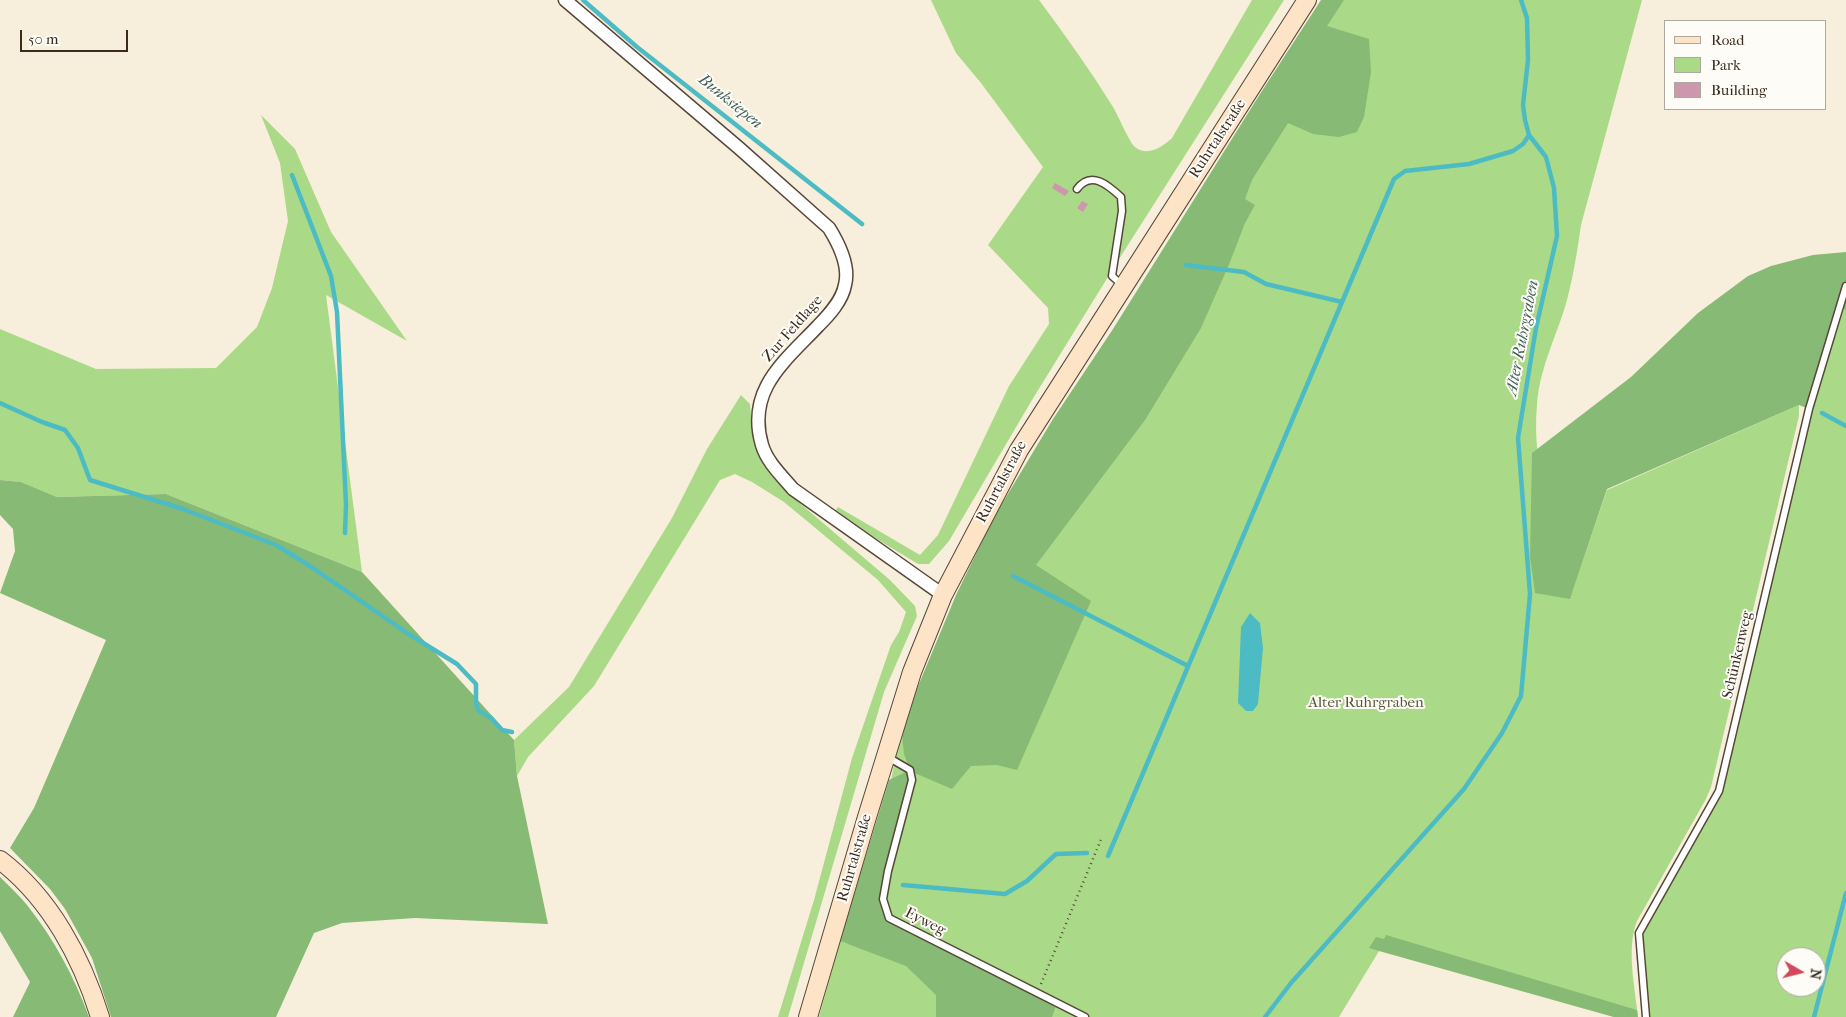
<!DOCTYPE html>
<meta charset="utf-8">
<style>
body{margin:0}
#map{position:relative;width:1846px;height:1017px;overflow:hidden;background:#f7eedb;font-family:"IM FELL French Canon",serif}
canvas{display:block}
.legend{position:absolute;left:1664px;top:20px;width:162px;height:90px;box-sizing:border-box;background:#fdfcf7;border:1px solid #afa8a0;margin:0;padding:6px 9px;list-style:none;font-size:15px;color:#3b2a1e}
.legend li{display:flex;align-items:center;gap:10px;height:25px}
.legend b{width:25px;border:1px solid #afa8a0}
.north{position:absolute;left:1776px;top:947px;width:50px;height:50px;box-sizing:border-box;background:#fdfcf7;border:1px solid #afa8a0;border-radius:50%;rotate:98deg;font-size:14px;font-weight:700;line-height:20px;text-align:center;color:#3b2a1e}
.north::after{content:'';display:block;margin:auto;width:18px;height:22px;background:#d1495b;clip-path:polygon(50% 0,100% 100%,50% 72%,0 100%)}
.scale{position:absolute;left:20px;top:30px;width:108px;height:22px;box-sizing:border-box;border:2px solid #3b2a1e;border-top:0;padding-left:6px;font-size:15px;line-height:18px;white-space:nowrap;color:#3b2a1e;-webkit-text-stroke:4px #fdfcf7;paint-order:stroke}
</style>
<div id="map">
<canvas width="1846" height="1017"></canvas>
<ul class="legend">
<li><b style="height:6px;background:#fee4c6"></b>Road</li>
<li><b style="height:14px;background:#aada87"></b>Park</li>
<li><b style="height:14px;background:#ce98ac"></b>Building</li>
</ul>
<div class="north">N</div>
<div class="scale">50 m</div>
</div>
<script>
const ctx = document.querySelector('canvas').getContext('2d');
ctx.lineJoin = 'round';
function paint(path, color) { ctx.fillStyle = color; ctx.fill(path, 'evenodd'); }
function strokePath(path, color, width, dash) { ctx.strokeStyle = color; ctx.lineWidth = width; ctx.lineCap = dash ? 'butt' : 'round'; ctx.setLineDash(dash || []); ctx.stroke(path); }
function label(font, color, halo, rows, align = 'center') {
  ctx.font = font + ' "IM FELL French Canon",serif'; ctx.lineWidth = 4; ctx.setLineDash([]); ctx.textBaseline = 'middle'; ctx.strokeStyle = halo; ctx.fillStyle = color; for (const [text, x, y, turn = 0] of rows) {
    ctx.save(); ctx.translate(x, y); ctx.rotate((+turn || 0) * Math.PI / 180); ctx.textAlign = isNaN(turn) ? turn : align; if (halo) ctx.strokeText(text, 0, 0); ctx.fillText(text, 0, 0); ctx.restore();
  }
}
paint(new Path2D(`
 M931,0H1039C1065,35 1090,70 1113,107C1118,115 1129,142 1135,147C1148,157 1162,147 1172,138L1252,0H1284L1119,259L1032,400L949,541L929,564H918L834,513L838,507L920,555L938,535L1009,386L1049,324L1048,308L988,245L1043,167L981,83L956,53Z
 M1331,0H1642L1581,225C1577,252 1573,280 1565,307C1555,339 1539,371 1537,405C1531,468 1555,537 1570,598L1607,490L1799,405V416L1711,787L1706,799L1637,921C1626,949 1635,987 1638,1017H1614L1379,951L1339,1017H819L840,941L848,944L882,825L894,765V752Z
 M261,115L295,149L331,232L407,341L326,295L362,572L166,494L57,497L21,482L0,480V329L96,369L216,368L257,327L272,288L288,221L280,163Z
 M1839,308L1846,310V1017H1646L1639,933L1719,791L1809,409ZM1786,957H1816V987H1786Z
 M741,395L750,404L753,437L763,461L796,500L890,580L915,606L917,616L884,692L788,1017H778L814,900L852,758L891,645L899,632L906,612L878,580L784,502L752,482L735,474L720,480L594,686L528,757L517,776L514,740L569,687L672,518L707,449Z`), '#aada87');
paint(new Path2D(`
 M1321,0H1344L1327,26L1369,39L1371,72L1364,117L1357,132L1339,137L1313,134L1288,123L1252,180L1245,199L1255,205L1245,223L1230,262L1201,328L1145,420L1036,565L1091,601L1017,770L997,765L971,766L952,789L910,771L912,780L883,899L889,918L1057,1003L1052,1017H936V995L906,966L840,941L889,780L910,770L904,754L902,735L916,691L956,595L994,517L1053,419L1113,329L1260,94Z
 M1846,252V310L1839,308L1809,409L1799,405L1607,489L1570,599L1535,593L1530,557L1532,453L1631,377L1698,313L1748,276L1771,266L1813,255Z
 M0,480L21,482L57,497L166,494L362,572L514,740L517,776L548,924L415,918L342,923L314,933L276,1017H111L92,958L65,909L50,889L10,848L34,808L106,640L0,593L15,551L13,529L0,515Z
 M0,877C9,886 19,895 27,905C54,939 74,976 89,1017H13L30,982L0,931Z
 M1386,935L1637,1010L1638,1017H1614L1369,948L1376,937L1384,939Z`), '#87ba74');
paint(new Path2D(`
 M1250,613L1260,623L1263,648L1258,704L1253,711H1246L1238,703L1241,627Z`), '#4dbbc4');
strokePath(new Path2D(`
 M583,0L637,47L862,224
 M292,175L331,276L337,312L346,505L345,533
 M1186,265L1244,272L1266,284L1342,302
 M0,403L42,422L65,430L78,448L90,480L183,509L276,545L310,566L407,633L457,664L476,684V703L478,710L491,718L502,730L512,732
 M1822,413L1846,426
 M1013,576L1188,666
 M1108,856L1394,179L1405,171L1469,164L1513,151L1523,144L1529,135
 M903,885L1005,894L1027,881L1056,854L1087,853
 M1265,1017L1291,983L1464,789L1502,733L1521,696L1530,594L1518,438L1536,328L1557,236L1554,188L1546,157L1529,135L1525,120L1523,105L1528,60L1527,18L1521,0
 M1814,1017L1846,893`), '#4dbbc4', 4.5);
paint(new Path2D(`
 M1055,183L1069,191L1065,196L1052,188Z
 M1082,201L1088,204L1083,212L1077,208Z`), '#ce98ac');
const lane = new Path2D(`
 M1077,189C1091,170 1108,185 1121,197L1122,211L1112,276L1122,285
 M886,756L910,770L912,780L888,871L883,899L889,918L1085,1017
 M1646,1017L1639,933L1719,791L1809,409L1846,286`);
const street = new Path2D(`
 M565,0L739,148L829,228C839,244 850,266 845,285C842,301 829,315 818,326C784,362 746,390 762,445C767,462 782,476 793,489L943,595`);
const secondary = new Path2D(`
 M0,860C50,898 82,958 100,1017
 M808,1017L867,817L912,672L943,595L1019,450L1307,0`);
strokePath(lane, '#57473a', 9);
strokePath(street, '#57473a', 15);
strokePath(secondary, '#57473a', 20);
strokePath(new Path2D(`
 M1041,984L1102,837`), '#57473a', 2.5, [1, 4]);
strokePath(lane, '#fff', 6);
strokePath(street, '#fff', 12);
strokePath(secondary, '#fee4c6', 18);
label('15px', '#3b2a1e', '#fdfcf7', [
 ["Ruhrtalstraße",1218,139,-57],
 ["Zur Feldlage",793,329,-49],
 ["Ruhrtalstraße",1002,482,-62],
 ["Schünkenweg",1738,655,-77],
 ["Ruhrtalstraße",855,858,-74],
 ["Eyweg",925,922,27]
]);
label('15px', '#575638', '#fdfcf7', [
 ["Alter Ruhrgraben",1366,703]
]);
label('italic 16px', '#415d58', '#fdfcf7', [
 ["Bunksiepen",730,102,39],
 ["Alter Ruhrgraben",1523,338,-79]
]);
</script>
